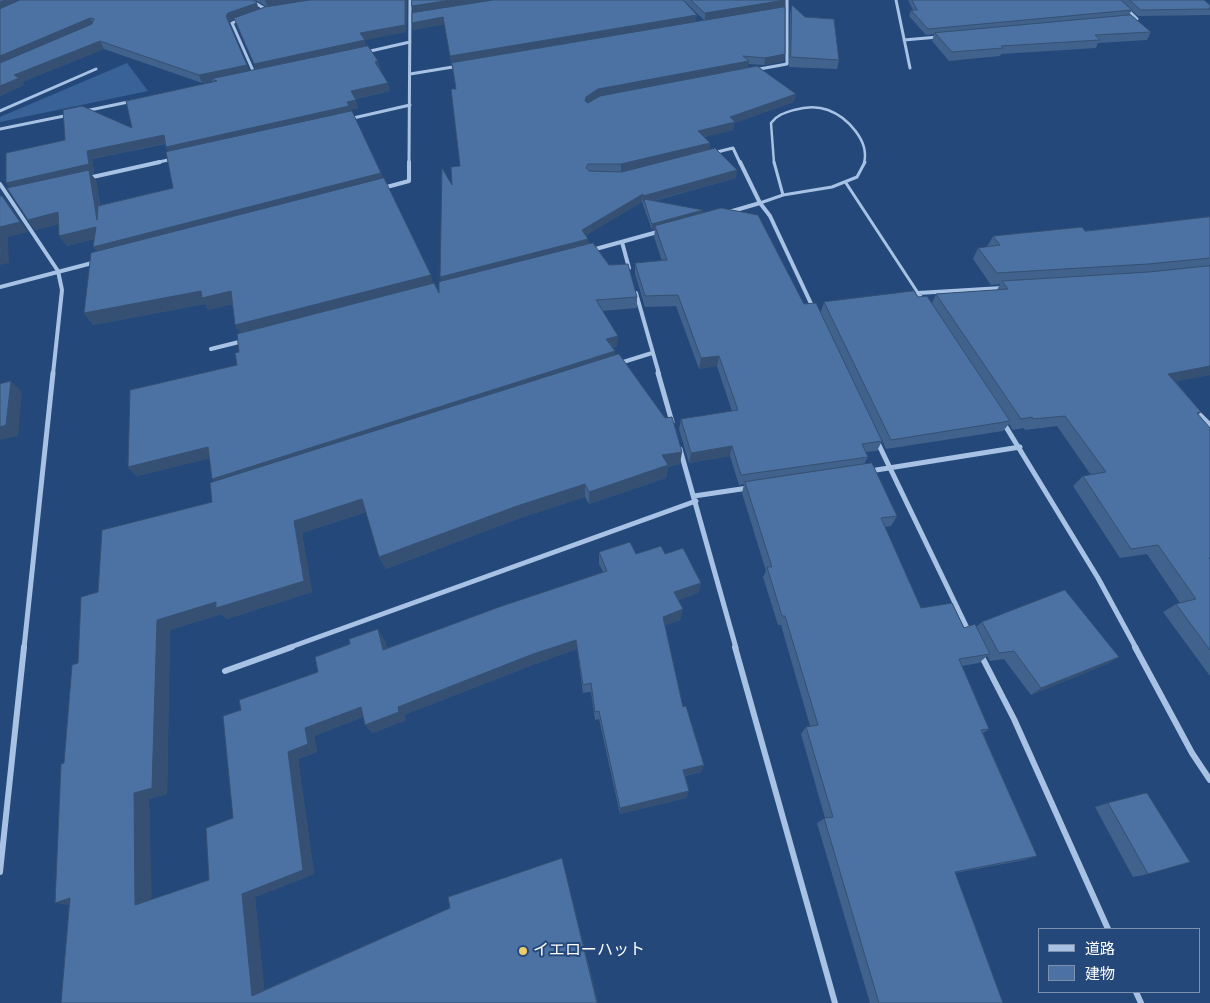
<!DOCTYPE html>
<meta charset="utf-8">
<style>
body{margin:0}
#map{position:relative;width:1210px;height:1003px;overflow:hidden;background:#24487a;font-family:"DejaVu Sans","Noto Sans JP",sans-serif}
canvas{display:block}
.legend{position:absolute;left:1038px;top:928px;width:162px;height:65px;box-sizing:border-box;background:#24487a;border:1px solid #7c91af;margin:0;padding:6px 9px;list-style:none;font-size:15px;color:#fff}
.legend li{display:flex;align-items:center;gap:10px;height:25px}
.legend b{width:25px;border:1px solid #7c91af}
</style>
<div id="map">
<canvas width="1210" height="1003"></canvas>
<ul class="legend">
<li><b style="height:6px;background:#a7c2e4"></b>道路</li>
<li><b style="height:14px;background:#4c72a3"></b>建物</li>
</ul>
</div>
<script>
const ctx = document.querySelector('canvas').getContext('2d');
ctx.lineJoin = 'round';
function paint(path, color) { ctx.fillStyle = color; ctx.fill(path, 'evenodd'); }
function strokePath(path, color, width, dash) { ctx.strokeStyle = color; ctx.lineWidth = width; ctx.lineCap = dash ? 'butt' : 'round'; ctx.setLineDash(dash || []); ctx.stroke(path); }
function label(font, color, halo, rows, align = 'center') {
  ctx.font = font + ' "DejaVu Sans","Noto Sans JP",sans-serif'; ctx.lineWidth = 4; ctx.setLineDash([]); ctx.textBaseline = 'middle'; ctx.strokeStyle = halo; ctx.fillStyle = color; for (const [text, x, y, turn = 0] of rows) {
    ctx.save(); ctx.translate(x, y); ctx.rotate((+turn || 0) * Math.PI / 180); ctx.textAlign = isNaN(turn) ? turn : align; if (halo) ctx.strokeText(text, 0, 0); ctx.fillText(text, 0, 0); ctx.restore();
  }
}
paint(new Path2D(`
 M127,63L148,91L0,122V117Z`), '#386298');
strokePath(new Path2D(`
 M774,163L771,123C777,115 784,113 794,110C805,107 817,106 828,110C847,117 870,141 864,163`), '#a7c2e4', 2.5);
strokePath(new Path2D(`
 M774,162L783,195
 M846,183L918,293
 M783,195L832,187L857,177L865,162
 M760,203L783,195`), '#a7c2e4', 3);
strokePath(new Path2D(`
 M250,0L267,10
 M896,0L910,68
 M1118,0L1137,19H1131
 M241,19L232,23L255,75
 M904,40L938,37
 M366,52L410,42
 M754,70L787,64V0
 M410,74L459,66
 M0,111L96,69
 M85,111L133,101
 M349,119L410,105
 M0,129L69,115
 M713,153L733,148L740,163
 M154,163L173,159
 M409,163L410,0`), '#a7c2e4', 3);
strokePath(new Path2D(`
 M88,178L160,162
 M0,184L58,271L62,290L53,374
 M383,188L409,181V162
 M760,203L770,216L814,310
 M729,212L760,203L740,162
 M622,242L629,268
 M592,250L661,231
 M0,287L96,262
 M636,293L659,374
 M924,302L918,293L1002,288
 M211,349L243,341
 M620,363L652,353`), '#a7c2e4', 4);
strokePath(new Path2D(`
 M658,373L672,422
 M1195,410L1210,425
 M1003,422L1098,578L1136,648
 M877,441L969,632
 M680,449L736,648
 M870,471L1020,447
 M694,496L748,488
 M24,648L53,373
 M288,648L696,501`), '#a7c2e4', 5);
strokePath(new Path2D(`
 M735,647L835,1003
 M1135,647L1192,753L1210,780
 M981,655L1014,719L1108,929
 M225,671L292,647
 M0,872L24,647
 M1136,992L1141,1003`), '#a7c2e4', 6);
paint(new Path2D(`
 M0,0L259,9L267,7L255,0H407L406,32L364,40L366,46L378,61L380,69L390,91L355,99L358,108L350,110L381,173L383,179L433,284L439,293L441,282L452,185L460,166L456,89L444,24L413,30L412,23L696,22L704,20L683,0H785L784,7V61L764,65L748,64V68L794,102L734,123L733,130L704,137L710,143L709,150L736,178L654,201L703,213L804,304L821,312L824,302L918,297L932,303L936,294L997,290L1000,284L991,285L973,259L978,248L987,247L993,236L1085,231L1210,217V375L1175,381L1201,412L1198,415L1210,428V676L1163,612L1176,604L1180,603L1147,554L1120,558L1073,486L1083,476L1091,475L1057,426L1025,430L1024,428L1013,430L1009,424L1003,431L886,449L864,403L882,441L877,451L865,452L868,457L864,464L897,516L891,526L885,527L921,608L964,628L976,627L982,622L1119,657L1107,664L1031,695L1004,659L990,661L987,656L979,663L962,666L989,729L983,733L1037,856L1024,860L955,873L1003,1003H870L817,823L825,818L801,734L806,727L810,726L781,625H778L763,577L766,571L742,493L744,484L739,485L730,456L689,463L679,429L681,419L732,411L717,366L699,369L676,306L645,307L635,274V263L662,261L654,237L655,229L652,230L642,202L586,235L589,244L609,265L637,297V308L602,311L617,346L613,348L614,355L680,464L668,467L666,478L589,504L585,497L520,518L386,569L379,557L366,512L302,533L312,592L227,619L222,614L170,630L167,794L149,799L151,900L209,880L233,818L241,710L318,672L384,639L387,648L603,572L599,564V552L636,554H665L701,583L698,593L678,600L683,609L680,620L665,625L683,707L704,765L701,772L685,776L689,791L686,798L620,814L599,719L595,720L591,692L583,693L577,649L535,664L404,715L406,720L373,733L365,725L363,717L314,736L317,752L298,759L314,874L255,897L264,990L450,908L562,858L598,1003H61L69,905L64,763L78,663L98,592L212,502L214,482L210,458L137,476L128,467L237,365L239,352L240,333L235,325L233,304L209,310L205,304L93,325L84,313L97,252L94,239L67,246L59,224L35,230L28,220L10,188L132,128L212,82V81L202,83L104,49L22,82L24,85L0,96ZM234,19L237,25L256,69L249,71L229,23L231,20ZM165,144L168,152L173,188L100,205L96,180L91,174L94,173L92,159Z
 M908,0H1204L1210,5V15L1138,16L1123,2L1132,10L1129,15L1151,32L1147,40L1098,43L1096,48L1001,54L1000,56L949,61L932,41L934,34L926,35L909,16L911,10H913Z
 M792,5L839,60L837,69L789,67L790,14Z
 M1108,803L1148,874L1133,877L1095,807Z`), '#41628c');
paint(new Path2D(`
 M4,0H23L0,11V2Z
 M265,0H314L268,7Z
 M405,0H407L406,32L362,41L360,33Z
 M452,0H502L413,13L412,6Z
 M785,0L784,7L705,21V13Z
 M257,3L259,10L231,20L229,23L226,16L228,13Z
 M697,15L696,22L451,63L450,56Z
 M443,17L444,24L413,30L412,23Z
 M90,18L94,25L0,65V56Z
 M365,40L366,48L257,71L254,64Z
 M100,41L104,49L22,82L24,85L0,96V86L14,75Z
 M785,54L784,61L764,65L765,58Z
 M378,61L380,69L377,70L375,62Z
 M749,61L748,68L585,108V101L586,97L598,89Z
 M247,65L250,72L211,79L212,81L202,83L199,75Z
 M388,83L390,91L353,99L351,91Z
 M796,94L794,102L734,123L733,130L697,139L698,131L730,117Z
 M356,100L358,108L350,110L352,115L170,156L166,147Z
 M164,135L168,143L92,159L94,173L91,174L96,180L103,230L97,220L13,191L6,183L87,151Z
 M710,143L709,150L621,172V164Z
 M737,170L736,178L645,203L644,199L643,204V196Z
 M381,173L384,184L100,257L93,247Z
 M643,194L642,202L582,238V230Z
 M2,196L10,206L28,232L8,237L9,263L0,265V227Z
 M703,210L702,215L655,226V229L652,230V224Z
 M58,212L65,223L35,230L28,220Z
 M96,227L103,237L67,246L59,236Z
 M588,239L589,247L441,285L440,277Z
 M431,275L434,287L242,337L235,325Z
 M201,291H231L238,303L209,310L205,304L93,325L84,313Z
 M618,336L617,346L606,350V339Z
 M615,351L614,361L219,489L212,479Z
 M719,356L717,366L699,369L701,358Z
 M1210,366V375L1158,385L1168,374Z
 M11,381L22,392L18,436L0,440V427Z
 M732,446L730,456L689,463L691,453Z
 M208,447L216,457L137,476L128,467Z
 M682,452L680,464L668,467L666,478L589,504V492L662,455Z
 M585,484V497L520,518L386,569L379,557L517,506Z
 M362,499L368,511L302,533L312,592L227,619L222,614L170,630L167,794L149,799L152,908L135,905L134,793L157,620L294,521Z
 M701,583L698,593L672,603L674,592Z
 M683,609L680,620L661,627L663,617Z
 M378,629L384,639L390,659L383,650Z
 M576,640L577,649L535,664L404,715L406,720L373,733L365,725L398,707L533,654Z
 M1119,657L1107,664L1031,695L1041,688Z
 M361,707L368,715L314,736L317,752L298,759L314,874L255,897L265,995L252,996L242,894L288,752L305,728Z
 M704,765L701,772L681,776L683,770Z
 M689,791L686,798L620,814V808Z
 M562,858L563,862L598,1003H597Z
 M70,898L74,906L55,903Z`), '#355072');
const building = new Path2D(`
 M20,0H252L257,3L228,13L226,16L247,65L199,75L100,41L14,75L19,78L0,86V63L92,24L94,19L90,18L0,56V9Z
 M310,0H405V25L360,33L365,40L254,64L234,18L265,7Z
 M412,0H452L412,6Z
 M493,0H683L697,15L450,56L443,17L412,23V13Z
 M691,0H785L705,13Z
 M912,0H1121L1132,10L928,29L911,10H917Z
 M1130,0H1204L1210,5V9L1141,10Z
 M792,5L805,17L834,19L839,60L791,57Z
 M785,7V54L765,58L743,56L749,61L598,89L586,97L585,101L588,103L600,96L757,66L796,94L730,117L735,122L698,131L710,143L621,164H588L586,168L589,171L622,172L715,148L737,170L643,196V194L582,230L588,239L440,277L442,168L452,185L451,167L460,166L451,89H456L452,63Z
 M1131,15L1151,32L1095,35L1100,40L1001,46L1003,48L952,52L935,33Z
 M368,46L378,61L375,62L388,83L351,91L356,100L347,102L349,106L166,147L164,135L87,151L89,164L6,183V153L65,140L63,110L82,106L132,128L126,101L217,81L211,79Z
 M352,111L381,173L93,247L96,227L59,236L58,212L28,220L7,188L89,170L97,220L98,206L173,188L166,152Z
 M384,178L431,275L235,325L231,291L202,298L201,291L84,313L91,253Z
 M0,196H2L20,222L0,227Z
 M644,199L703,210L652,224Z
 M721,208L758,215L804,304L816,303L882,441L862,444L868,457L741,475L732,446L691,453L681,419L738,410L719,356L701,358L678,295L645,296L635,263L667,260L655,226Z
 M1210,217V258L1148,264L997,273L978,248L1000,245L993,236L1082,227L1085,231Z
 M0,234L1,253H0Z
 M593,243L609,265L628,264L637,297L596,300L618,336L606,339L615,351L212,479L208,447L128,467L130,390L237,365L235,353L239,352L237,334L434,283L439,293V282Z
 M1210,266V366L1168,374L1201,412L1197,413L1210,428V558H1209L1210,559V650L1176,604L1196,599L1158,545L1131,549L1083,476L1106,472L1065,416L1033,419L1032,417L1021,419L936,294L1008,289L1002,281L1149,272Z
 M914,291L918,297L927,296L1010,421L891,440L824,302Z
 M619,354L665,418L672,417L682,452L662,455L668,465L589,492L585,484L517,506L379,557L362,499L294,521L304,581L216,608V602L157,620L152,788L134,793L135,905L209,880L206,828L233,818L223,716L241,710L239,700L318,672L315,657L350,644L349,639L378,629L383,650L499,607L607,571L599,552L630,542L636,554L661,546L665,554L683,548L701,583L674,592L683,609L663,617L683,707L686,706L704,765L683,770L689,791L620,808L599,711L595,712L591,683L583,685L576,640L533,654L398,707L399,712L365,725L361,707L305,728L308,744L288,752L303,870L242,894L252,996L450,908L448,897L562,858L597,1003H61L70,898L55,903L61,764L64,763L72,665L78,663L81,597L98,592L102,530L212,502L210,483Z
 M11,381L6,425L0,427V384Z
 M872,463L897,516L881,518L921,608L952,603L964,628L975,624L990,654L959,659L989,729L981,730L1037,856L955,872L1003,1003H879L824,818L833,817L806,727L818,725L785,616H782L767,567H772L745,482Z
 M1065,590L1119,657L1041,688L1014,651L999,653L982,622Z
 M1147,793L1190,862L1148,874L1108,803Z`);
paint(building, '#4c72a3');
strokePath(building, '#355072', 1);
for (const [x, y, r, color] of [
 [523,951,5,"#eecb6b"]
]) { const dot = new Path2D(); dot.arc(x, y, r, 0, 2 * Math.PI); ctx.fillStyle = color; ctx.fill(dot); strokePath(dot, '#24487a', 2); }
label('16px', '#fff', '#24487a', [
 ["イエローハット",533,951]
], 'left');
</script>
